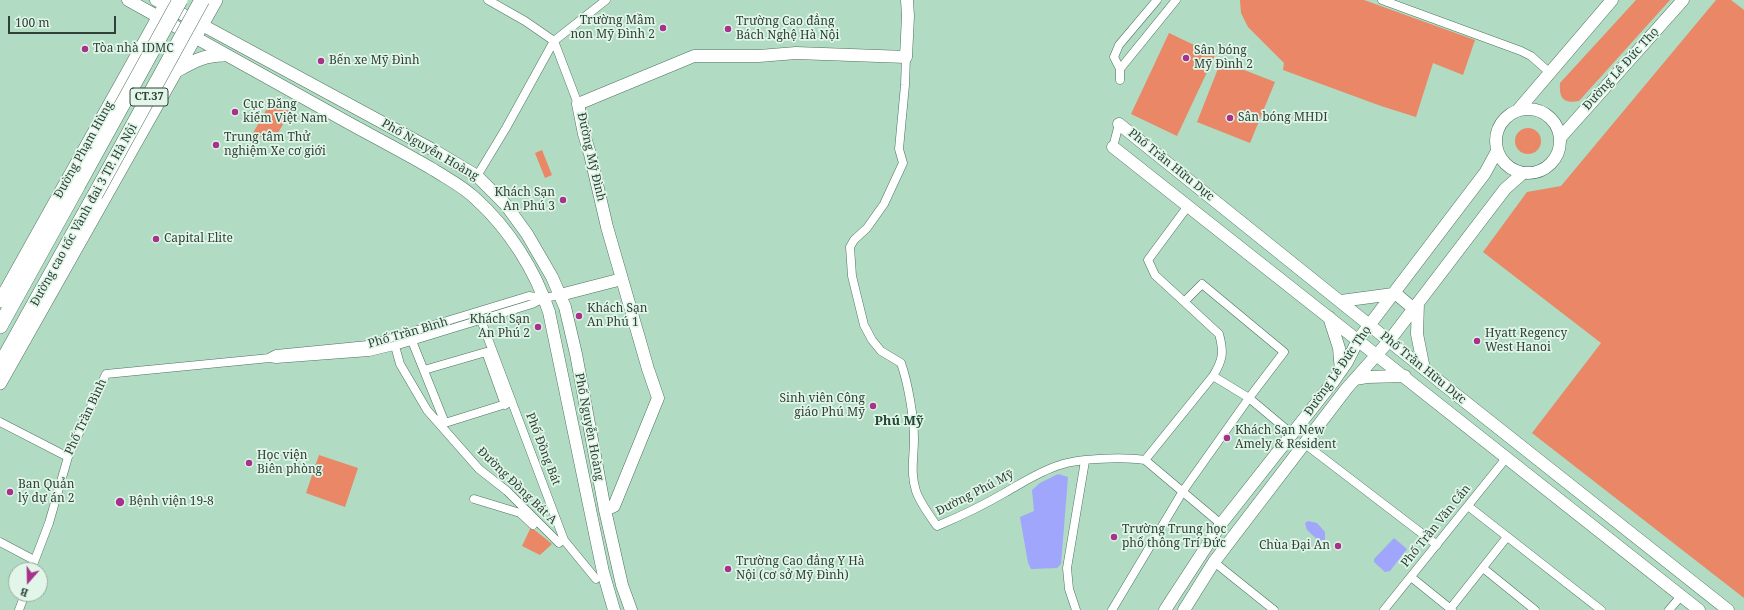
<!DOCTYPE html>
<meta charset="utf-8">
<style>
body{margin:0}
#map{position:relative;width:1744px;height:610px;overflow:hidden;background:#b1dbc2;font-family:"Noto Serif",serif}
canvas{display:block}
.north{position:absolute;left:8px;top:562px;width:40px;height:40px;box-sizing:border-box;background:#e1f6e9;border:1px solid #9aada1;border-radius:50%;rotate:200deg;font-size:11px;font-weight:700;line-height:16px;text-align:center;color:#2f4036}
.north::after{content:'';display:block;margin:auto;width:14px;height:18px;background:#a7328b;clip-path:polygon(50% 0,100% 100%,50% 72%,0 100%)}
.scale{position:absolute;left:8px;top:16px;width:108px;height:18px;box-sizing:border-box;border:2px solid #2f4036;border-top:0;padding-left:5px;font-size:12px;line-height:14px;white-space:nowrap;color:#2f4036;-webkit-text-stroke:3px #e1f6e9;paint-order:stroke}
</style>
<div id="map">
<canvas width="1744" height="610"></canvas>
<div class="north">B</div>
<div class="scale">100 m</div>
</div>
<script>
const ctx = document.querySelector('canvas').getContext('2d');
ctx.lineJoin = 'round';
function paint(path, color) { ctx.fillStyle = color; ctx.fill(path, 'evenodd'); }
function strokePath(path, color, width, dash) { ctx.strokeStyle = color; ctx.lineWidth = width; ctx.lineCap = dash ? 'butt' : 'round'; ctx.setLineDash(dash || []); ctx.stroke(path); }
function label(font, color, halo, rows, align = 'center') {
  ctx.font = font + ' "Noto Serif",serif'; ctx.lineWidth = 3.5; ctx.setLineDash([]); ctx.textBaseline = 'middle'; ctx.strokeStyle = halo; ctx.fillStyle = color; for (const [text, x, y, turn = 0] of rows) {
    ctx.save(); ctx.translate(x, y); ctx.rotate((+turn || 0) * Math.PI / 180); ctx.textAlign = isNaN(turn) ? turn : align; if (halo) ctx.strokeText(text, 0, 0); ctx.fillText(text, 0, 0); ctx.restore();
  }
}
paint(new Path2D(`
 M1240,0H1364L1475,40L1463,75L1433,63L1416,117L1381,106L1283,70L1284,63L1248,27L1241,13Z
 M1636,0H1670L1579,101C1563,104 1559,98 1560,83Z
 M1716,0H1731L1744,10V598L1532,433L1601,343L1483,252L1527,192L1561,186Z
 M1169,33L1215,55L1177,136L1131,114Z
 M1221,61L1275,82L1250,143L1197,122Z
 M273,98L292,109L272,143L253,133Z
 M1515 141a13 13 0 1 1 26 0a13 13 0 1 1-26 0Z
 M542,150L552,175L545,178L535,153Z
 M319,455L358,468L345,507L306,493Z
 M531,527L552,544L540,555L522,546Z`), '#e98766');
paint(new Path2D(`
 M1058,474L1068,477L1061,564L1057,568L1031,569L1028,563L1020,517L1034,511L1032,490L1040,483Z
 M1308,521L1317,523L1325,532V540L1319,541L1307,530L1305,523Z
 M1394,538L1407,549L1390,571L1385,572L1374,562V559Z`), '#9fa6fb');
const street = new Path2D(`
 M488,0L525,21L554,41L578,104
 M1382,0L1521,51L1531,56L1549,72
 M906,57L905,85L899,149L903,163L884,204L867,228L854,240L850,247L852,276L864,325L872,340L881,351L901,363C908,383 914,417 914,439C914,458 910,472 916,491C920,503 930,516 937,526C961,516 984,505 1006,492C1024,482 1040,471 1060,465C1080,458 1124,457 1145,460L1221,524
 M1120,69L1176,0
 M1120,80V69L1114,57L1119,45L1157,0
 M1113,147L1119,124
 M477,176L506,128L554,41L606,0
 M1188,206L1148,260L1155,275L1219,334C1224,352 1223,360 1213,376
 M481,320L564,540L596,579
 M412,341L445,423L512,402
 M395,346L400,364L427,410L479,469L507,491L559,543
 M270,357L276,354L368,345L529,296L544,298
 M424,370L486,352L505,405
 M0,422L68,457
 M1305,444L1437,545
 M1145,460L1213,376L1249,398L1292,434
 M474,499L520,513L533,525
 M1468,506L1601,610
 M0,542L34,560
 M1214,562L1274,610
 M1483,568L1535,610
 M31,570L49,523L68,457L106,374L270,358L276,359L369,352L398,345L532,304L544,298L560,295
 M1411,577L1452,610
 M1450,609L1507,537
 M19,610L25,594
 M1076,610L1069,589L1067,568L1085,461
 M1112,610L1183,491L1249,398L1284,352L1202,284L1185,301
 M1384,610L1507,457
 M1669,610L1681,596`);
const secondary = new Path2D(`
 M128,0C201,41 274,82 347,122C376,138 405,153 434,170C448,179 464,187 476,199C509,229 535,270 549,312L603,572L614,610
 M156,0L435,151L477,176L506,205L527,234L552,277L565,307L576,354L605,510L622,585L631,610
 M1496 141a32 32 0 1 1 64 0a32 32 0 1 1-64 0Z
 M1518,110L1612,0
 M1119,124L1449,389L1728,610
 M1560,138L1683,0
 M1113,147L1699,610
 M1395,293L1414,309
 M560,295L622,279
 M1341,301L1393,294
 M1418,303L1417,334L1424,369
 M1329,317L1339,348L1341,371
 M1355,379L1367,377L1405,376
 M605,510L614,506L658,398L648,369L607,227L590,154L584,134L578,104L694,56H759L796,53L906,57L908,16L907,0
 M1165,610L1221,524L1333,382L1347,362L1358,340L1485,173L1497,151
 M1184,610L1214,562L1236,533L1347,388L1389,341L1505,189L1523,173`);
const primary = new Path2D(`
 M178,70C194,61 205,55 224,55
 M0,301L168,0
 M0,383L216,0`);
const highway = new Path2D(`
 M0,326L78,185
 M0,366L95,195`);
strokePath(street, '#4d735e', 9);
strokePath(secondary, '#4d735e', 13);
strokePath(primary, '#4d735e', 14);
strokePath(highway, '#4d735e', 16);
strokePath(street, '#fff', 8);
strokePath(secondary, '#fff', 12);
strokePath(primary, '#fff', 13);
strokePath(highway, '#fff', 15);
const highwayBridge = new Path2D(`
 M78,185L180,0
 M95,195L202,0`);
strokePath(highwayBridge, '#4d735e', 16, []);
strokePath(highwayBridge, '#fff', 15);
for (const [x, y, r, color] of [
 [663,28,4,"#a7328b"],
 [728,29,4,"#a7328b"],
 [85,49,4,"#a7328b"],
 [1186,58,4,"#a7328b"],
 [321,61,4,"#a7328b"],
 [235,112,4,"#a7328b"],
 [1230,118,4,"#a7328b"],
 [216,145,4,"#a7328b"],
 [563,200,4,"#a7328b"],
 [156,239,4,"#a7328b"],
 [579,316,4,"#a7328b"],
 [538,327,4,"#a7328b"],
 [1477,341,4,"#a7328b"],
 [873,406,4,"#a7328b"],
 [1227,438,4,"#a7328b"],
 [249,463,4,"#a7328b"],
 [10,492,4,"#a7328b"],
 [120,502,5,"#a7328b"],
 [1114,537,4,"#a7328b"],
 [1338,546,4,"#a7328b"],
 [728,569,4,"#a7328b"]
]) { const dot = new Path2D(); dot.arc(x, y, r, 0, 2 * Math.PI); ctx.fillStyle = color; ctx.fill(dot); strokePath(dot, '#e1f6e9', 1.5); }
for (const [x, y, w] of [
 [149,97,38]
]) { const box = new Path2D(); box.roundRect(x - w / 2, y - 9, w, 18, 3); ctx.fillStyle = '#e1f6e9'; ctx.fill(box); strokePath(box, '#2f4036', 1); }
label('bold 11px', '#2f4036', null, [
 ["CT.37",149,97]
]);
label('12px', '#2f4036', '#e1f6e9', [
 ["Trường Mầm",655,21,"right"],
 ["non Mỹ Đình 2",655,35,"right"],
 ["Trường Cao đẳng",736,22],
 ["Bách Nghệ Hà Nội",736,36],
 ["Tòa nhà IDMC",93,49],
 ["Sân bóng",1194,51],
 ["Mỹ Đình 2",1194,65],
 ["Bến xe Mỹ Đình",329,61],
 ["Cục Đăng",243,105],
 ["kiểm Việt Nam",243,119],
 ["Sân bóng MHDI",1238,118],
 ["Trung tâm Thử",224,138],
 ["nghiệm Xe cơ giới",224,152],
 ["Khách Sạn",555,193,"right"],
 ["An Phú 3",555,207,"right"],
 ["Capital Elite",164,239],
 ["Khách Sạn",587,309],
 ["An Phú 1",587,323],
 ["Khách Sạn",530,320,"right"],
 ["An Phú 2",530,334,"right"],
 ["Hyatt Regency",1485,334],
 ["West Hanoi",1485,348],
 ["Sinh viên Công",865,399,"right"],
 ["giáo Phú Mỹ",865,413,"right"],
 ["Khách Sạn New",1235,431],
 ["Amely & Resident",1235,445],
 ["Học viện",257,456],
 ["Biên phòng",257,470],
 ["Ban Quản",18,485],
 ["lý dự án 2",18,499],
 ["Bệnh viện 19-8",129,502],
 ["Trường Trung học",1122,530],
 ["phổ thông Trí Đức",1122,544],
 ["Chùa Đại An",1330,546,"right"],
 ["Trường Cao đẳng Y Hà",736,562],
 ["Nội (cơ sở Mỹ Đình)",736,576]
], 'left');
label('12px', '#2f4036', '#e1f6e9', [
 ["Đường Lê Đức Thọ",1621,69,-48],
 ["Đường Phạm Hùng",84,150,-61],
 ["Phố Nguyễn Hoàng",430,150,30],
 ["Đường Mỹ Đình",591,157,77],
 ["Phố Trần Hữu Dực",1171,165,39],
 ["Đường cao tốc Vành đai 3 TP. Hà Nội",84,215,-61],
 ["Phố Trần Bình",408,333,-16],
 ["Phố Trần Hữu Dực",1423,368,39],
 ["Đường Lê Đức Thọ",1338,371,-55],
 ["Phố Trần Bình",86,417,-65],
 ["Phố Nguyễn Hoàng",589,427,79],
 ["Phố Đồng Bát",543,449,69],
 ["Đường Đồng Bát A",517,486,44],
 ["Đường Phú Mỹ",975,493,-27],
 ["Phố Trần Văn Cẩn",1436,526,-51]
]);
label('bold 13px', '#244936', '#e1f6e9', [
 ["Phú Mỹ",899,421]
]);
</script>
